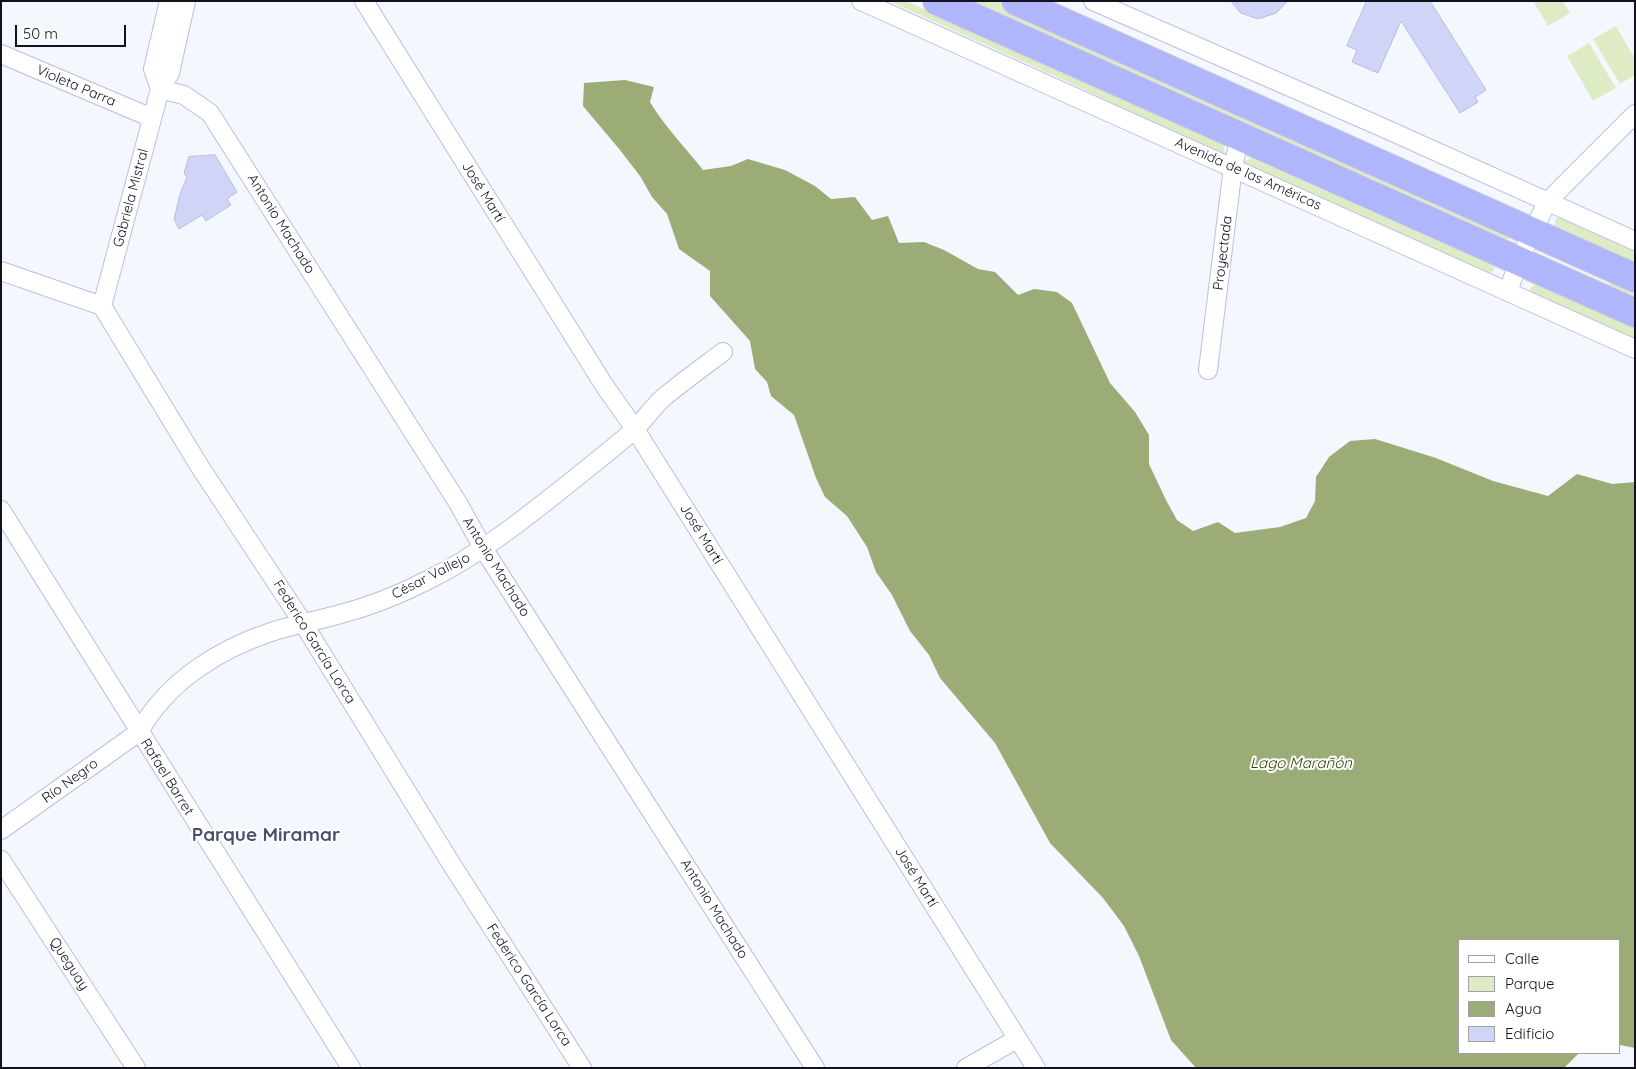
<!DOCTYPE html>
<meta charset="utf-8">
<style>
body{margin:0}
#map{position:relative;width:1636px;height:1069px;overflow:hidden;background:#f5f7fe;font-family:Quicksand,sans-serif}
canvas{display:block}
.frame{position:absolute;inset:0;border:2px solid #11121d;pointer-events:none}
.legend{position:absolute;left:1458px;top:939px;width:162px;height:115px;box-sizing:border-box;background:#fff;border:1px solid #a0a0a5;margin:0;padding:6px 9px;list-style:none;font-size:15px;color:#11121d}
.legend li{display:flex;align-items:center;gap:10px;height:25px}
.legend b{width:25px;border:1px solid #a0a0a5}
.scale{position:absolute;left:15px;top:25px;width:111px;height:22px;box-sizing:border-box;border:2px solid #11121d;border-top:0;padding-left:6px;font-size:15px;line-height:18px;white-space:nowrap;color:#11121d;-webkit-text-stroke:4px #fff;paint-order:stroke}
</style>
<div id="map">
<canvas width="1636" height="1069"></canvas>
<div class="frame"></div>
<ul class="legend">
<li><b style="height:6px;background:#fff"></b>Calle</li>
<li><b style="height:14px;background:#deecc6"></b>Parque</li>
<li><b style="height:14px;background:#9bac77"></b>Agua</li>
<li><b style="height:14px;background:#d0d5f7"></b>Edificio</li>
</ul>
<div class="scale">50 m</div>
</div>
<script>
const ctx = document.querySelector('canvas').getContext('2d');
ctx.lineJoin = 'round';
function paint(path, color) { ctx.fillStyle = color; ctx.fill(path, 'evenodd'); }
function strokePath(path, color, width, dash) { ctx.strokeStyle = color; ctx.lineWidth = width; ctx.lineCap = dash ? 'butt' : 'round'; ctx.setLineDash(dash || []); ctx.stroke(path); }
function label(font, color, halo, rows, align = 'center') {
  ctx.font = font + ' Quicksand,sans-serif'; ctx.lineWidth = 4; ctx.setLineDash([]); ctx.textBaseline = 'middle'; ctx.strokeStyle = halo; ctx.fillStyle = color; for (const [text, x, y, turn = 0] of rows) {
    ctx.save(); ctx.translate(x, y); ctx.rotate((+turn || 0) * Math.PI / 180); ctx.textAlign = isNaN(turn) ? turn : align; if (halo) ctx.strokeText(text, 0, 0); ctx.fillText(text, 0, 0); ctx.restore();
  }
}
paint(new Path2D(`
 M889,1H906L1223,144L1225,153L1223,158L1079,87Z
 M960,1H997L1511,237L1507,240L1445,214Z
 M1533,1H1563L1570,13L1548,26Z
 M1616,26L1635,59V75L1620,84L1593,39Z
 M1589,43L1616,88L1593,101L1567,56Z
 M1251,158L1493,266L1494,270L1488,277L1242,166L1243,162Z
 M1561,217L1635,250V264L1555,228V219Z
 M1546,257L1608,284L1635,286V305L1544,258Z
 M1538,284L1635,328V343L1528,295L1531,287Z`), '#deecc6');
paint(new Path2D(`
 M625,80L654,87L650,102C665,127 685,147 703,170L731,166L748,159L785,170L815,186L831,199L855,197L872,220L888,216L899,243L924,242L944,250L978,269L995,272L1018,295L1034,289L1057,292L1072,303L1110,383L1135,412L1149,435V464L1166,500L1177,520L1193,531L1218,522L1235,533L1280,527L1306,518L1315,501L1316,477L1329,457L1350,441L1375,439L1436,458L1493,481L1548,496L1577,474L1612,484L1635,482V1048L1620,1045V940H1460V1053H1579L1564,1068H1196L1171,1040L1139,956L1124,926L1103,898L1050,843L995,743L940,678L929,655L910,631L892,595L876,572L867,547L847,516L825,497L816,478L794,415L771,396L767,382L755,369L750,341L710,296V271L679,249L667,214L652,197L640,176L620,150L583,106L584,83Z`), '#9bac77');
const building = new Path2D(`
 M1231,1H1288L1276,13L1258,19L1241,13Z
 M1367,1H1430L1486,90L1475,97L1478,102L1460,113L1401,21L1378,73L1352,62L1357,50L1347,46Z
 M215,155L237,192L227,199L231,205L206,221L202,215L179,229L174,219L180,194L187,177L184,173L189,157Z`);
paint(building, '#d0d5f7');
strokePath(building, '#b7bcdd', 1);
const minor = new Path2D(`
 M364,1L604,385L635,429L1036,1068
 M861,1L1635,349
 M1093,1L1377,125L1635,241
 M1,54L152,118
 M160,89L184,95L210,113L458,503L483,548L815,1068
 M160,89L153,69L169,1
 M1,271L102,306L200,467L303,623L452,865L582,1068
 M1508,292L1519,260L1547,202L1635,114
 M102,306L160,89L170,73L186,1
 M1208,370L1233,167L1240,137
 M1,510L351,1068
 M1,830L139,732C167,682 217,650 271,632C293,625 315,621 337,615C368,607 399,595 428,580C479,555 524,519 568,484C590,466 614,448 635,429C645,419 653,407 663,398C682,382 703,367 723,352
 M1,860L136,1068
 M966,1068L1017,1039`);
const trunk = new Path2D(`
 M937,1L1635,313
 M1016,1L1635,278`);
strokePath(minor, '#babfe0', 20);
strokePath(trunk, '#d4d4d6', 30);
strokePath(minor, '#fff', 18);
strokePath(trunk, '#b0b6fb', 28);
label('14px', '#11121d', '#fff', [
 ["Violeta Parra",76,86,23],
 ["Avenida de las Américas",1248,174,24],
 ["José Martí",483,192,58],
 ["Gabriela Mistral",131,198,-75],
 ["Antonio Machado",281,224,58],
 ["Proyectada",1223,253,-83],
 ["José Martí",701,534,58],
 ["Antonio Machado",496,567,58],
 ["César Vallejo",431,576,-27],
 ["Federico García Lorca",314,642,58],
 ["Rafael Barret",167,777,58],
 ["Río Negro",70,781,-36],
 ["José Martí",916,877,58],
 ["Antonio Machado",714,909,58],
 ["Queguay",69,964,57],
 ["Federico García Lorca",529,985,57]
]);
label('italic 15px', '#334202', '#fff', [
 ["Lago Marañón",1301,763]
]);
label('bold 19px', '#4c4f6c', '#fff', [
 ["Parque Miramar",266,835]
]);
</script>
